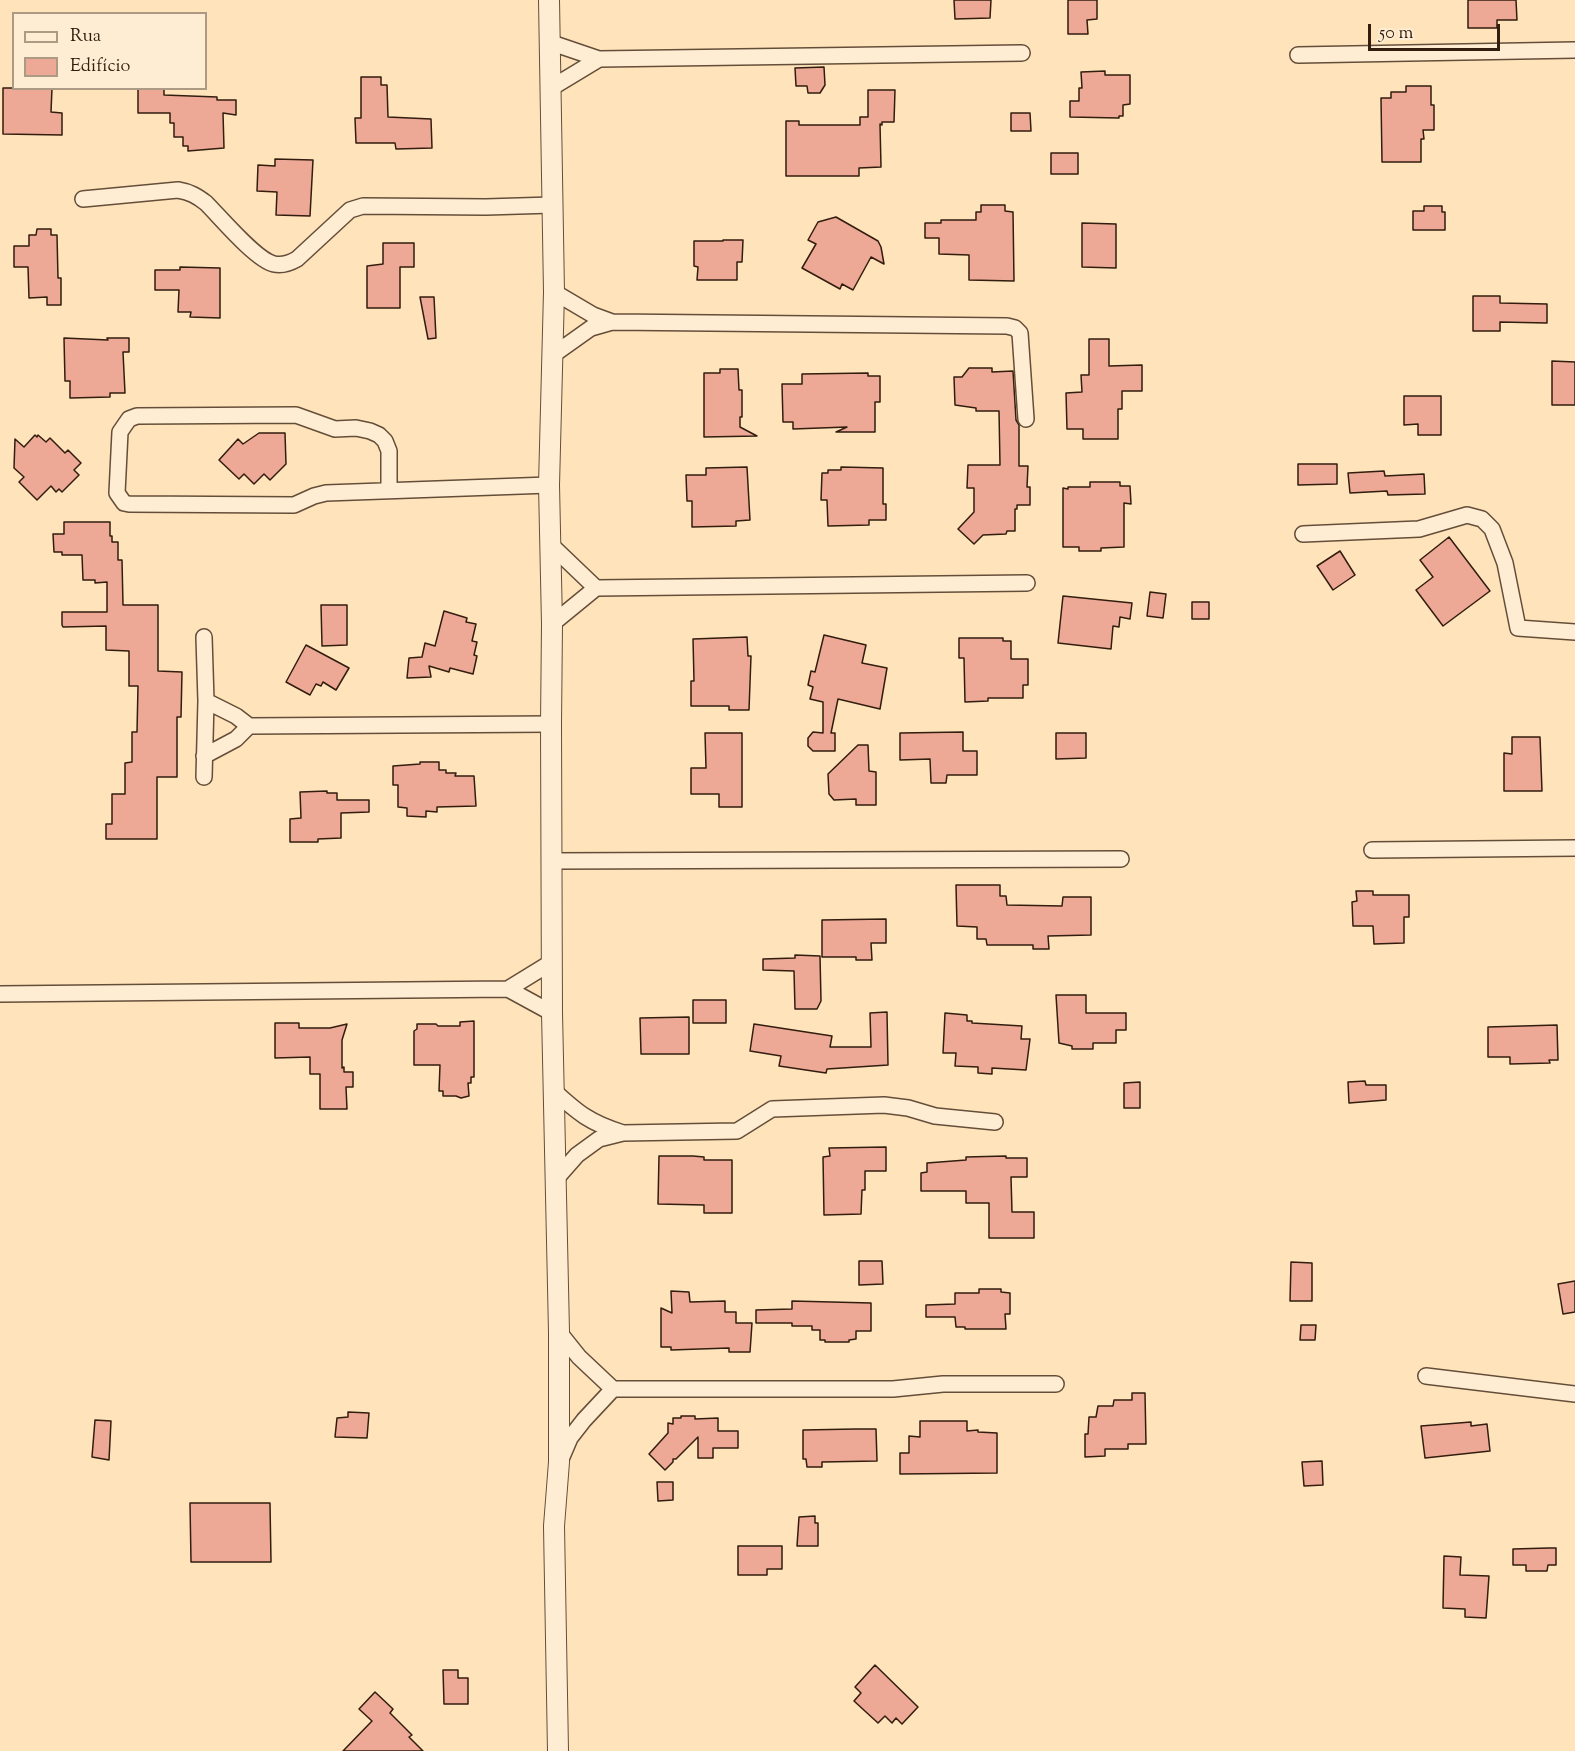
<!DOCTYPE html>
<meta charset="utf-8">
<style>
body{margin:0}
#map{position:relative;width:1575px;height:1751px;overflow:hidden;background:#fee3bb;font-family:"Sorts Mill Goudy",serif}
canvas{display:block}
.legend{position:absolute;left:12px;top:12px;width:195px;height:78px;box-sizing:border-box;background:#feedd3;border:2px solid #ac9a84;margin:0;padding:8px 10px;list-style:none;font-size:18px;color:#321d0e}
.legend li{display:flex;align-items:center;gap:12px;height:30px}
.legend b{width:30px;border:2px solid #ac9a84}
.scale{position:absolute;left:1368px;top:24px;width:132px;height:27px;box-sizing:border-box;border:3px solid #321d0e;border-top:0;padding-left:8px;font-size:18px;line-height:21px;white-space:nowrap;color:#321d0e;-webkit-text-stroke:4px #feedd3;paint-order:stroke}
</style>
<div id="map">
<canvas width="1575" height="1751"></canvas>
<ul class="legend">
<li><b style="height:8px;background:#feedd3"></b>Rua</li>
<li><b style="height:16px;background:#eda996"></b>Edifício</li>
</ul>
<div class="scale">50 m</div>
</div>
<script>
const ctx = document.querySelector('canvas').getContext('2d');
ctx.lineJoin = 'round';
function paint(path, color) { ctx.fillStyle = color; ctx.fill(path, 'evenodd'); }
function strokePath(path, color, width, dash) { ctx.strokeStyle = color; ctx.lineWidth = width; ctx.lineCap = dash ? 'butt' : 'round'; ctx.setLineDash(dash || []); ctx.stroke(path); }
const building = new Path2D(`
 M954,0H991L990,18L955,19Z
 M1068,0H1097V19L1087,20L1088,34H1068Z
 M1468,0H1516L1517,20H1497V28H1468Z
 M824,67L825,85L820,93H808L807,86H796L795,68Z
 M1105,71V75H1130V104L1123,105V116H1119V118L1070,117V101H1079V88H1082L1081,72Z
 M361,77H381V85H387L388,117L431,119L432,148L396,149L395,143H356L355,118H361Z
 M1406,86H1431V105H1434V130H1423L1424,139H1421V162H1382L1381,98H1391V92H1406Z
 M3,88H52L51,112L62,113V135L3,134Z
 M138,88H164V95L217,97V100H236V115L223,113L224,148L188,151V146H183V137H174V123H170V113H138Z
 M868,90H895L894,122H882V125L880,124L881,167L859,168V176H786V121H799V125H860V117H868Z
 M1011,113H1030L1031,131H1011Z
 M1051,153H1078V174H1051Z
 M275,159L313,160L310,216L276,215L277,192L257,191L258,165L275,166Z
 M981,205H1005V211L1013,212L1014,281L969,280V255L939,254V238H925V223H941V220H976V212H981Z
 M1424,206H1442V212H1445V230H1413V211H1424Z
 M836,217L878,241L881,247L884,264L871,257L853,290L842,284L840,289L802,268L816,244L808,240L818,222Z
 M1082,223L1116,224V268L1082,267Z
 M37,229H51V235H57L58,278H61V305H47V297L29,298L28,267H14V246H29V235H36Z
 M723,240H743L742,262H737V280H697L698,267L694,266V241H723Z
 M383,243H414V267H400V308H367V266L383,264Z
 M180,267L220,268V318L190,317L191,312H178L179,290H155V270H180Z
 M1473,296H1500V303L1547,304V323L1500,322V331H1473Z
 M420,297H434L436,338L428,339Z
 M64,338L108,340L107,338H129V352H123L125,393H110V397L70,398V381H65Z
 M1089,339H1109V366L1142,365V391H1122V409H1118V439H1083V429H1067L1066,393L1082,392L1081,375H1089Z
 M1552,361L1575,362V405H1552Z
 M969,368H992V372L1013,371L1016,420L1019,425V466H1028L1027,487H1030V505H1017V509H1015V531H1007L1006,534L983,535L974,544L958,529L974,512V488H967L968,465H1000L999,411H976V408L955,405L954,377H962Z
 M720,369H738L739,390H742V417H740V427L757,436L704,437V373H720Z
 M868,373V376H880V402H875V432H836L847,427L793,429V422H783L782,384H802V374Z
 M1404,396H1441V435H1418V424L1404,425Z
 M259,433H285L286,464L270,480L264,474L254,484L244,474L239,479L219,460L238,439L243,444Z
 M35,435L37,437L38,435L46,442L50,438L65,453L68,450L81,463L74,470L79,475L62,492L59,489L56,492L51,486L37,500L19,482L24,477L14,468L15,439L24,447Z
 M1298,464H1337V484L1298,485Z
 M747,467L750,520L736,521V526L692,527V501H687L686,475H706V468Z
 M841,467L883,468V504H886V520H869V525L828,526L827,500H821L822,473H828V470H841Z
 M1384,471L1385,476L1424,474L1425,494L1388,495L1387,491L1350,493L1348,473Z
 M1090,482H1120V486H1130L1131,504L1124,503V547L1101,548V551H1079V547H1063V488L1068,489V487H1090Z
 M64,522H110V536H112V542H118V560H122L123,605H158V671L182,672L181,717H177V777H157V839H106V824H112V794H125V763L132,762V732H137L138,686H129V651L106,650V626L63,627L62,625V612H107V582L95,583V580H83L82,555H62V552H54L53,534H64Z
 M1449,537L1490,591L1443,626L1416,590L1433,577L1420,560Z
 M1340,551L1355,575L1333,590L1317,566Z
 M1150,592L1166,594L1163,618L1147,616Z
 M1063,596L1132,603L1130,619L1120,617L1119,627L1113,626L1111,649L1058,643Z
 M1192,602H1209V619H1192Z
 M321,605H347V645L322,646Z
 M444,611L467,618L466,622L476,624L472,641L477,642L474,655L477,656L473,674L450,668L449,672L429,666L431,677L407,678L409,658L422,657L425,643L435,646Z
 M824,635L866,645L862,663L887,668L880,709L838,699L831,733H835V751H813L808,746V738L813,732L823,733V702L810,699L813,687L808,685L811,671L815,672Z
 M747,637L748,656H751L749,710H729V706H691V681H694L693,639Z
 M959,638H1003V641H1011V659H1028V685H1023V698H988V701L965,702L964,658H959Z
 M306,645L349,668L336,690L323,682L321,686L316,684L310,695L286,682Z
 M963,732V751H977V775H947L946,783H931L930,759L900,760V733Z
 M705,733H742V807H719V794H691V768H706Z
 M1056,733H1086V758L1056,759Z
 M1512,737H1540L1542,791H1504V753L1512,754Z
 M858,745H868L869,771L876,772V805H856V799L834,800L829,794L828,774Z
 M420,762H439V770H446V773H456L455,776H474L476,806L437,807V812L426,811V817L407,816V808L398,807V785H393V766L420,764Z
 M327,791V793H337V800H369V812L341,813V838L318,839V842H290V819L301,818L300,792Z
 M956,885H1000V896H1006L1007,905L1062,906L1063,897H1091V935L1048,936L1049,949H1033V945H987L986,939H977V927L957,926Z
 M1356,891H1373V895H1409V917H1404V943L1374,944L1373,926H1353L1352,902L1357,901Z
 M886,919V943H871L872,960H856V957H822V920Z
 M795,955L820,956L821,1001L817,1009H795L794,971L763,970V959L795,958Z
 M1056,995H1086V1013H1126V1030H1116V1043H1093V1049H1072V1046L1059,1043Z
 M693,1000H726V1023H693Z
 M887,1012L888,1065L827,1069L826,1073L779,1066L781,1056L750,1051L754,1024L832,1036L830,1047H871L870,1013Z
 M945,1013L967,1015V1021H972V1023L1022,1026L1021,1039H1030L1026,1070L992,1068V1074L978,1073V1067L955,1066L956,1053H943Z
 M689,1017V1054H641L640,1018Z
 M474,1021V1077H471V1083H468L469,1096L461,1098L456,1096H443V1091H439L440,1065H414V1031L417,1029V1024H436L438,1026H460V1022Z
 M275,1023H299V1028H330L347,1024L342,1040V1068L344,1067V1072H353V1087H346L347,1109H320V1074H310V1057L275,1058Z
 M1557,1025L1558,1060H1549L1550,1063L1510,1064V1057H1488V1027Z
 M1365,1081L1366,1085H1386V1100L1349,1103L1348,1082Z
 M1140,1082V1108H1124V1083Z
 M886,1147V1171H865V1190H862L861,1214L824,1215L823,1157L830,1156L829,1148Z
 M659,1156H693L704,1157V1160H732V1213H704V1205L658,1204Z
 M1006,1156V1158H1027V1177H1011L1012,1212H1034V1238H989V1203H966V1191H921V1173L927,1172V1163L966,1160V1157Z
 M859,1261H882L883,1284L859,1285Z
 M1291,1262L1312,1263V1301H1290Z
 M1575,1281V1312L1563,1314L1558,1284Z
 M979,1289H1001V1292L1010,1293V1314H1005L1006,1329H965V1327H956L955,1317H926V1305L955,1304V1293H979Z
 M671,1291L689,1292L690,1302L725,1301V1312H736V1323H752L750,1352H729V1348L671,1350V1347H661V1308L672,1313Z
 M792,1301L871,1303V1331H856V1339L849,1340V1342H825V1340H820V1330H812V1326H792V1323H756V1310L792,1309Z
 M1301,1325H1316L1315,1340H1300Z
 M1132,1393H1145L1146,1444H1128V1449H1105V1456L1085,1457V1434H1088L1089,1417H1096L1098,1406H1113L1114,1400H1132Z
 M348,1412L369,1413L367,1438L335,1437L337,1418L348,1417Z
 M681,1416H695V1419L718,1418V1431H738V1448H713V1458H698V1437L676,1459H673V1462L665,1470L649,1454L668,1433V1423L673,1424V1418H681Z
 M95,1420L111,1421L109,1460L92,1457Z
 M920,1421H967V1431L978,1430V1432L997,1433V1473L900,1474V1453H909V1436L920,1437Z
 M1471,1422V1426L1487,1424L1490,1451L1425,1458L1421,1426Z
 M856,1429H876L877,1461L822,1462V1467H807L806,1459H803V1430Z
 M1322,1461L1323,1485L1304,1486L1302,1462Z
 M657,1482H673V1500L658,1501Z
 M190,1503H270L271,1562H191Z
 M815,1516V1523H818V1546H797L799,1517Z
 M738,1546H782V1569H767V1575H738Z
 M1549,1548H1556V1565H1548L1547,1571H1526V1565H1513V1549Z
 M1444,1556L1461,1557L1460,1575L1489,1576L1486,1618L1465,1617V1609L1443,1608Z
 M875,1665L918,1707L902,1724L896,1718L892,1723L885,1716L878,1723L854,1701L861,1693L855,1687Z
 M443,1670H458V1678H468V1704H444Z
 M375,1692L393,1709L390,1713L412,1735L409,1737L423,1751H343L372,1721L359,1709Z`);
paint(building, '#eda996');
strokePath(building, '#321d0e', 1.5);
const minor = new Path2D(`
 M549,42L599,59L1022,53
 M1298,55L1575,50
 M551,88L599,59
 M83,199L178,190C190,192 197,196 206,203C221,218 256,260 274,264C283,266 290,263 297,259L350,210L363,206L486,207L552,205
 M554,292L593,315L612,322
 M553,355L591,328L612,322L1007,326L1015,328L1020,333L1026,419
 M389,490V451L385,441L379,435L370,431L356,428L335,429L296,415L137,416L129,419L120,432L117,493L124,503L129,504L294,505L314,496L326,493L549,485
 M1303,534L1419,529L1467,515L1482,519L1492,529L1505,563L1518,628L1575,632
 M551,545L596,588
 M552,624L596,588L1027,583
 M206,701L236,716L249,726L551,724
 M204,756L236,739L249,726
 M204,777L206,701L204,637
 M1372,850L1575,848
 M552,861L1121,859
 M508,989L552,1013
 M0,994L508,989L552,962
 M553,1090C578,1113 590,1123 623,1133
 M555,1180L577,1155L599,1139L623,1133L737,1131L772,1109L884,1105L908,1108L935,1116L995,1122
 M559,1332L579,1357L613,1389
 M1426,1376L1575,1394
 M561,1459L570,1438L584,1420L613,1389H893L943,1384H1056`);
const tertiary = new Path2D(`
 M549,0L554,292L549,485L552,624L551,724L552,1013L559,1332V1462L554,1526L558,1751`);
strokePath(minor, '#654e39', 18);
strokePath(tertiary, '#654e39', 22);
strokePath(minor, '#feedd3', 15);
strokePath(tertiary, '#feedd3', 20);
</script>
